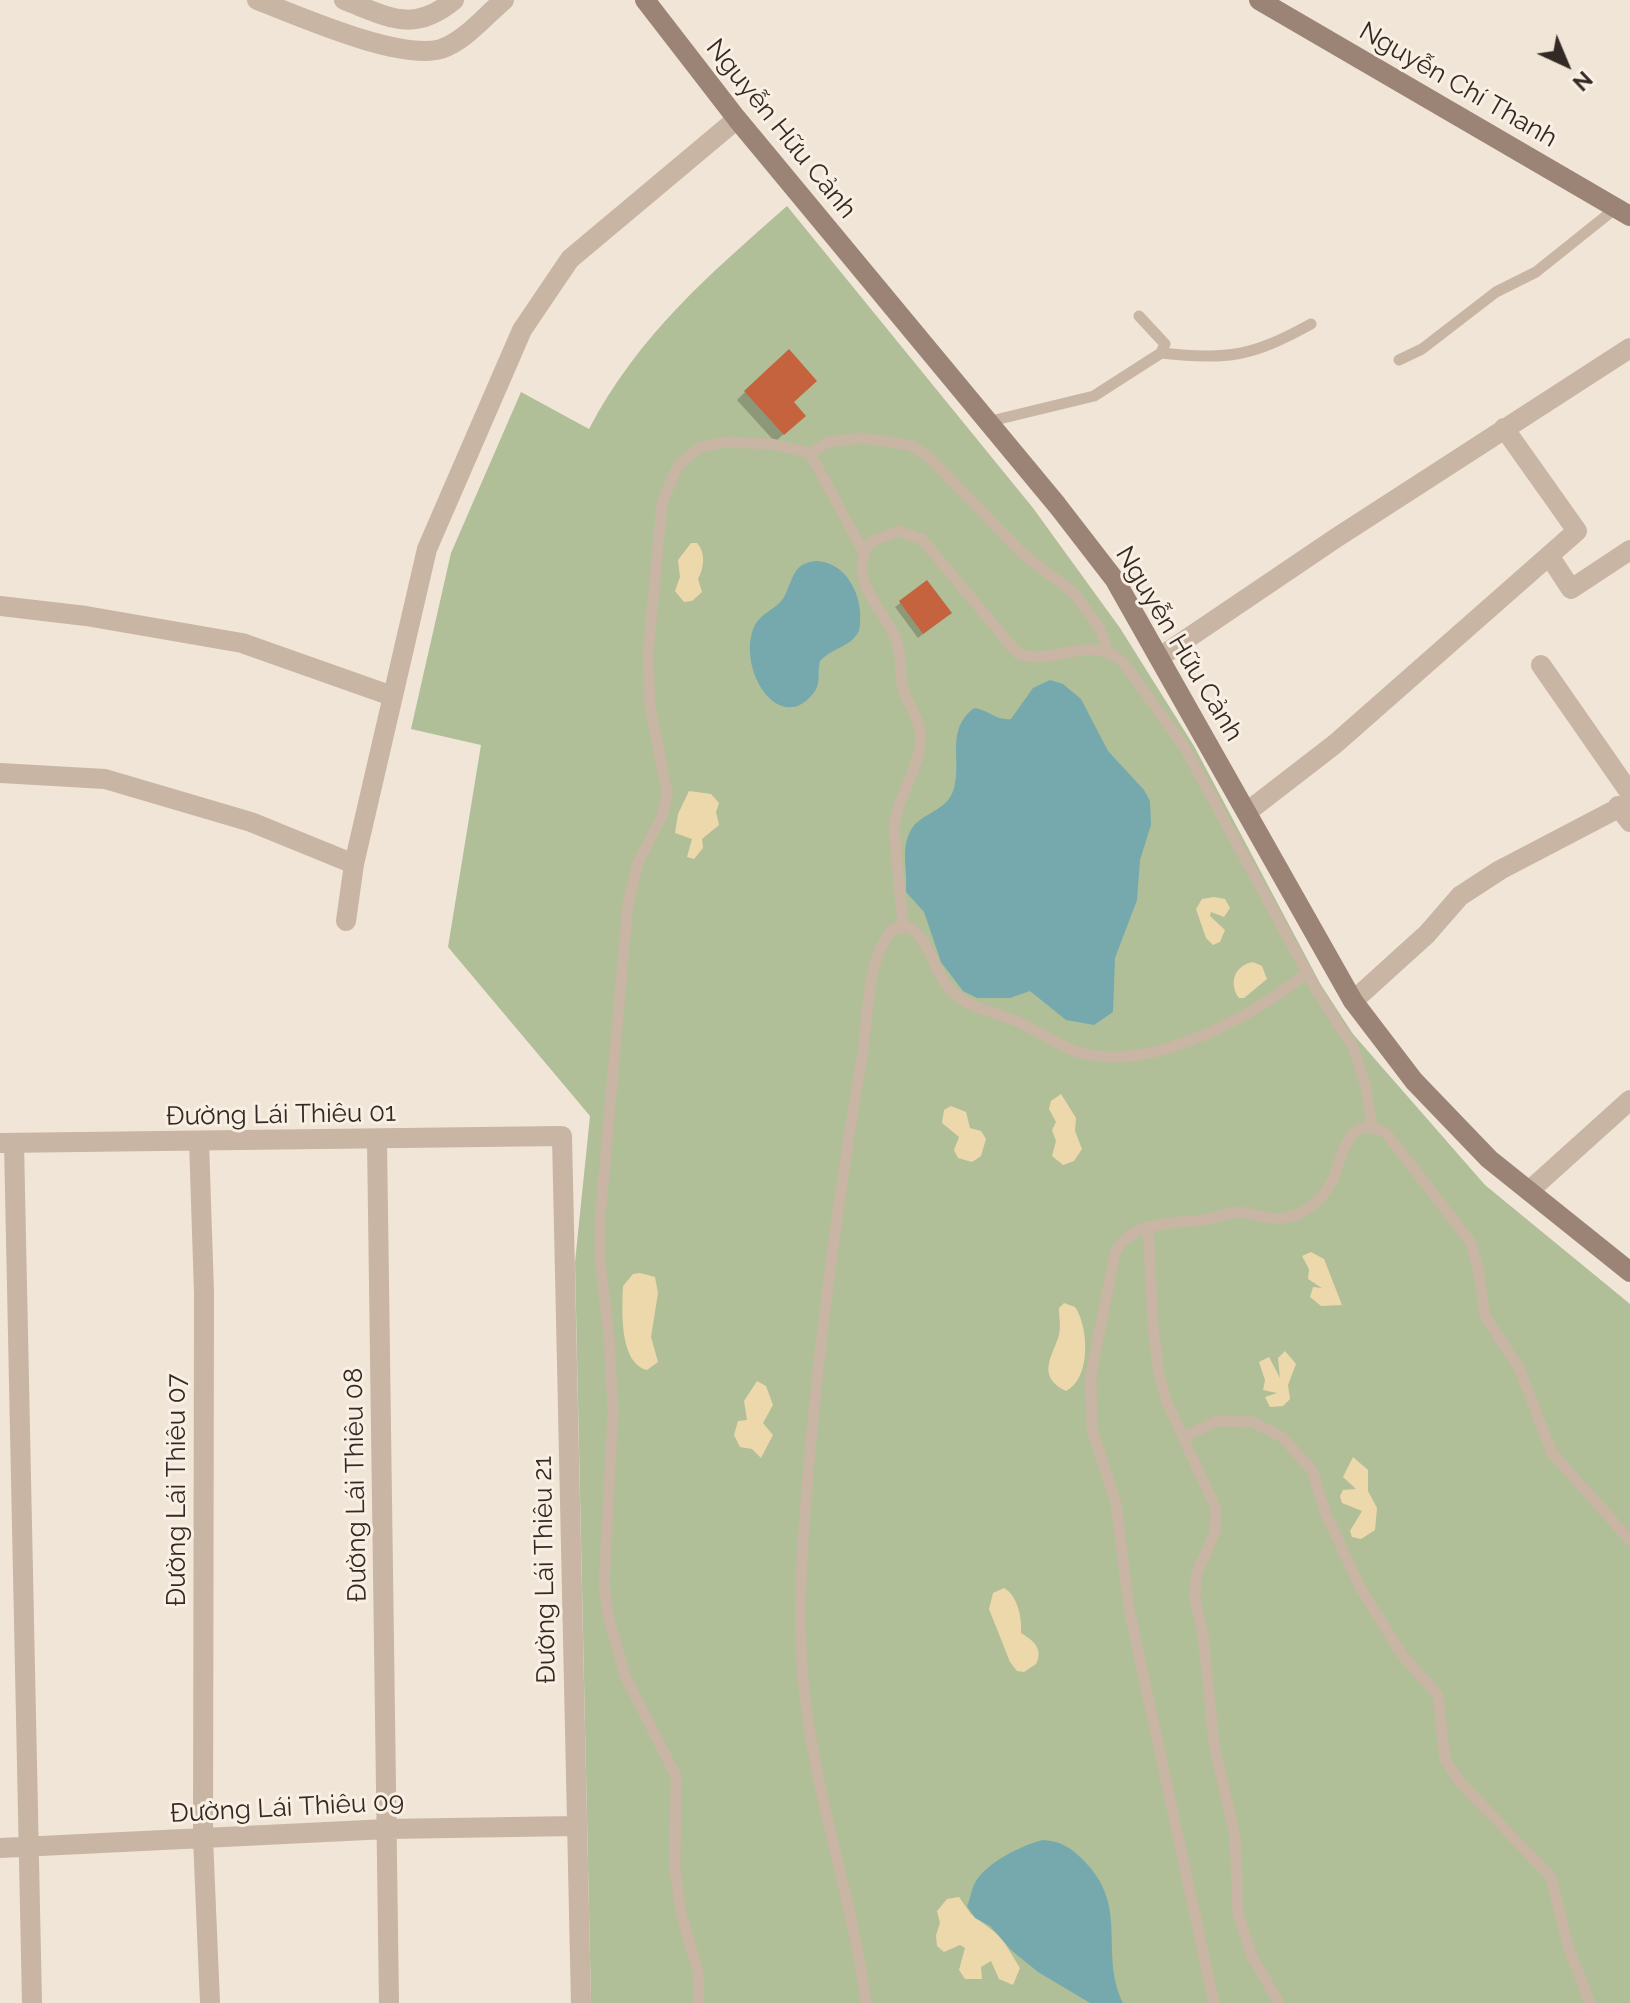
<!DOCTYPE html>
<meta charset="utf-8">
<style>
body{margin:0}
#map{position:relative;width:1630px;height:2003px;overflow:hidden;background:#f0e5d7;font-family:Raleway,sans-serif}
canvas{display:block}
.north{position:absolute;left:1526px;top:24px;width:80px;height:80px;-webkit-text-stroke:6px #f9efe2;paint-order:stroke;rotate:136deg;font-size:22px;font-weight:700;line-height:32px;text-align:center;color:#332a25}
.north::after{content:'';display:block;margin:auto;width:28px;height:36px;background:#332a25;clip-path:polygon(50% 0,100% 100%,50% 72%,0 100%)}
</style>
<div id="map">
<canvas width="1630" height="2003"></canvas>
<div class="north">N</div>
</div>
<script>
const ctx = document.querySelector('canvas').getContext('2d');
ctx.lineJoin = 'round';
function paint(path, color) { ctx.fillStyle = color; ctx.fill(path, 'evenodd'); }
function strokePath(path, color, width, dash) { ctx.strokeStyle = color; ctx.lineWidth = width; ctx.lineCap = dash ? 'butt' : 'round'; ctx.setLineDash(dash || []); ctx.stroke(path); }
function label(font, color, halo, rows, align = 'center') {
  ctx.font = font + ' Raleway,sans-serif'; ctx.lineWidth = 6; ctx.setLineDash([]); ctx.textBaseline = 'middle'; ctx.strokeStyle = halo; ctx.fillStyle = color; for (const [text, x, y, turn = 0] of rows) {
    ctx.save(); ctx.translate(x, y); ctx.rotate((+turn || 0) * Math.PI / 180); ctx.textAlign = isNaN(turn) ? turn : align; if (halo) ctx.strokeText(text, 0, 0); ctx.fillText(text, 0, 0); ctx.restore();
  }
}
paint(new Path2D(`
 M787,206L1033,508L1120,628L1194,746L1321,985L1353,1034L1485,1185L1630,1304V2003H591L575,1262L590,1116L448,947L481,745L411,729L451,553L521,392L589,429C639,334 708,276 787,206Z`), '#b0bf97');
paint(new Path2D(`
 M691,543H697C706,553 704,568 698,579L702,592L692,601L684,602L675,591L680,577L678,560Z
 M689,791L711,794L719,803L716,812L719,825L702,839L703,848L694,859L687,857L692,839L675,833L678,814Z
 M1214,897L1225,899L1230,908L1224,917L1211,912L1210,916L1225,930L1220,942L1213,945L1206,938L1196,909L1202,899Z
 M1253,962L1262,966L1267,979L1244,998H1239C1228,983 1235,965 1253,962Z
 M1061,1094L1076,1118L1075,1131L1082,1149L1074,1161L1063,1165L1052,1156L1056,1141L1052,1130L1056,1122L1049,1109L1051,1101Z
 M951,1106L966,1112L970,1128L981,1131L986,1139L981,1156L972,1162L958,1158L954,1150L959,1137L942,1123L944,1110Z
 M1311,1252L1324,1259L1342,1305L1321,1306L1310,1297L1313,1287L1322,1288L1308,1279L1309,1269L1302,1256Z
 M640,1273L655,1277L658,1293L651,1337L658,1362L647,1370C619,1363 622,1309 623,1286L633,1274Z
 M1064,1303L1075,1307C1089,1327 1091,1379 1066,1391C1035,1376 1053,1356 1059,1335C1061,1326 1059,1317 1059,1308Z
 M1285,1351L1296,1364L1288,1385L1290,1399L1283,1406L1270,1407L1265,1397L1277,1393L1263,1390L1265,1380L1259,1362L1269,1357L1280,1378L1278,1358Z
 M757,1381L766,1386L773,1405L763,1423L773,1435L761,1458L752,1449L740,1447L734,1435L738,1421L747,1420L744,1401Z
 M1353,1457L1368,1470V1491L1377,1508L1375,1530L1361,1539L1352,1537L1350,1531L1362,1511L1342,1503L1340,1496L1343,1490L1356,1489L1343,1477Z
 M1004,1588C1018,1596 1022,1618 1021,1633C1033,1640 1044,1649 1036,1664L1024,1672L1017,1671L1010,1662L989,1609L993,1593Z
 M959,1897L971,1914L1001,1937L1020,1968L1013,1985L999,1979L991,1961L981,1967L982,1979H965L959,1970L965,1948L960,1945L944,1952L937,1946L936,1935L940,1923L937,1911L947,1899Z`), '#edd8ac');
paint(new Path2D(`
 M818,561C851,564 865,603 859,631C850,648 833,647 820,661C817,671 821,682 815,691C781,739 736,670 754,627C760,613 776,610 784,597C794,579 792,562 818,561Z
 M1050,680L1063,684L1081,699L1108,751L1144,790L1150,801L1151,825L1140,860L1137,900L1115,958L1113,1012L1094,1025L1066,1020L1030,991L1010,998H977L963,991L941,962L924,912L906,892C908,872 900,848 911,830C921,812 948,812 954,788C962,760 945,730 974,708C989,710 996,721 1011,719L1033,688Z
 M1043,1840C1062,1841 1073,1849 1086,1863C1129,1908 1099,1954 1123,2003H1090L1038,1972L1011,1950L990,1926L975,1918L967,1906C971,1898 971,1889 976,1881C988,1862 1022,1845 1043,1840Z`), '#76a9ad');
paint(new Path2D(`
 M745,392L791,403L803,416L775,442L737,400Z
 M927,582L945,617L918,638L895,607Z`), '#0003');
paint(new Path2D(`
 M789,349L817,381L794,402L806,416L784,435L744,391Z
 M927,580L952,613L923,634L899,601Z`), '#c6633f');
strokePath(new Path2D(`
 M1161,353C1229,360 1251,357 1311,324
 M1399,360L1422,349L1496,292L1536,272L1616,208
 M987,422L1094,396L1161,353L1165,344L1139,316
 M810,453L864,553
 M903,926L894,828C897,800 913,778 919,752C926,725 911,712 903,689C899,675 902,660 898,646C888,609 842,580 872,541L899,531L923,540L1017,653C1052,668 1087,632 1123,662L1185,748L1317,991L1353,1047L1366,1087L1372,1128
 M1148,1226L1153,1326L1159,1374L1166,1400L1216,1509L1215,1532L1196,1575L1195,1600L1203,1634L1214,1744L1235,1836L1238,1914L1252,1956L1279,2003
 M1184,1437L1217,1421L1253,1422L1282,1437L1312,1470L1325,1512L1361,1589L1403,1656L1438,1695L1445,1760L1460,1782L1551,1877L1568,1946L1590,2003
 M699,2003L698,1972L681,1913L675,1870L676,1776L625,1676L608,1615L604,1583L613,1411L609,1336L600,1261V1219L628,903L638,863L663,814L667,792L650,706L648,654L662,503L677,467L698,448L725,442L772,444L810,453L828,442L862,438L910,445L929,457L1024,555L1074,593L1099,627L1109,653
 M866,2003C852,1893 812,1788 803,1677C796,1594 805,1512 812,1429C824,1305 841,1180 862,1057C869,1018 865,960 893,929L909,927C932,940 934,979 957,996C974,1009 998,1013 1018,1022C1043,1033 1063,1050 1090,1055C1159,1068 1254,1015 1307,973
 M1214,2003L1129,1609L1116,1503L1092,1430L1091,1374L1115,1253C1133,1218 1176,1225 1209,1219C1219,1218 1229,1211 1239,1212C1258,1214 1272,1223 1293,1216C1308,1211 1322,1199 1330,1185C1343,1162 1344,1110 1386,1133L1470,1241L1478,1267L1485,1316L1519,1368L1552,1453L1630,1540`), '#c8b5a3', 11);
strokePath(new Path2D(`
 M257,0C299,16 399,61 441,49C465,41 485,16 504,0
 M344,0C389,17 413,34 454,0
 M1550,557L1571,589L1630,550
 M0,606L86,616L242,643L392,696
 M1160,657L1336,538L1630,348
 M1541,665L1630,793
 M0,773L105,779L251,822L354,864
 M1618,806L1630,822
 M1247,812L1335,744L1577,531L1504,428
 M346,921L354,864L427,549L522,330L570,259L737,119
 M1353,1001L1427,934L1460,896L1500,870L1630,802
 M377,1140L389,2003
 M199,1141L204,1293L203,1838L210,2003
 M0,1143L562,1136L581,2003
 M14,1143L32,2003
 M1529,1191L1630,1100
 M0,1848L387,1829L576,1826`), '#c8b5a3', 20);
strokePath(new Path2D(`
 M645,0L737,119L1057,505L1115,580L1353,1001L1414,1081L1489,1159L1630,1272
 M1259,0L1630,216`), '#9b8475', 20);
label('26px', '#332a25', '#f9efe2', [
 ["Nguyễn Chí Thanh",1458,85,30],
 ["Nguyễn Hữu Cảnh",781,129,51],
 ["Nguyễn Hữu Cảnh",1179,644,59],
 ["Đường Lái Thiêu 01",281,1115,-1],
 ["Đường Lái Thiêu 08",356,1485,-91],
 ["Đường Lái Thiêu 07",177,1490,-90],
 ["Đường Lái Thiêu 21",545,1570,-91],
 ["Đường Lái Thiêu 09",287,1808,-3]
]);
</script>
